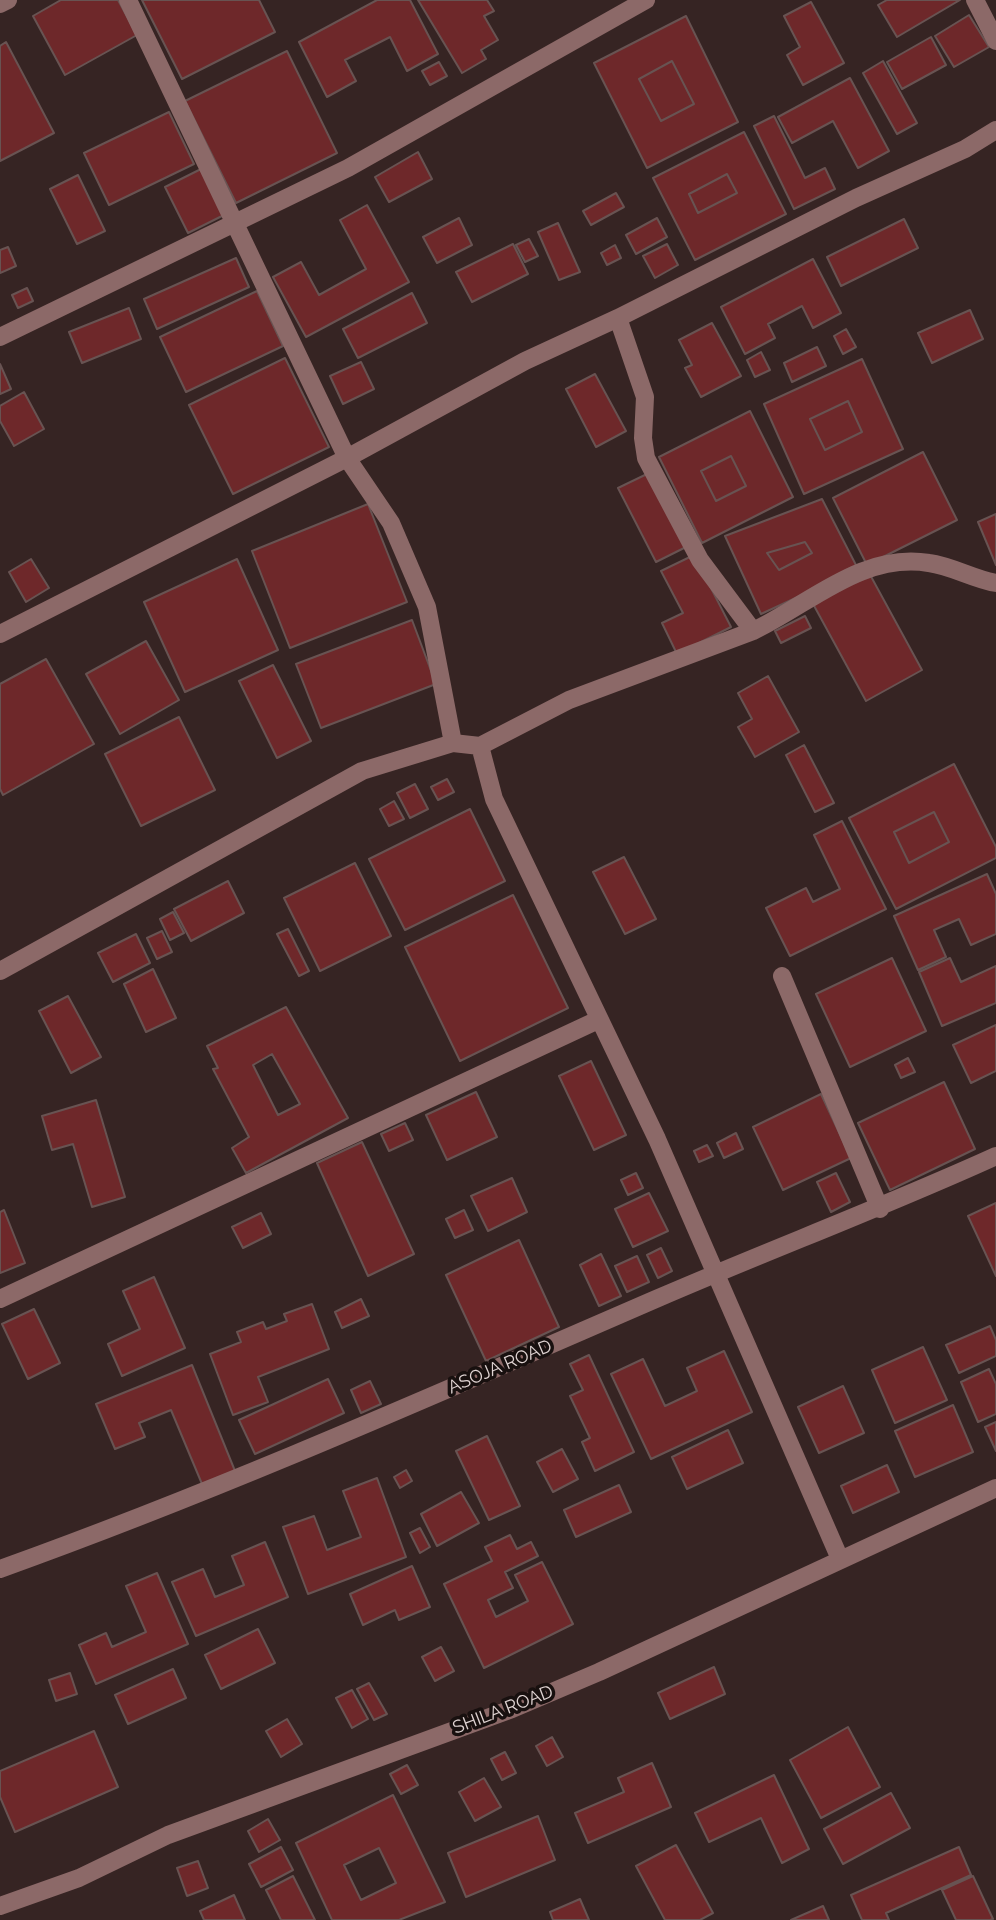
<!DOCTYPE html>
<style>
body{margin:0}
canvas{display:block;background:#362423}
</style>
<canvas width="996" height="1920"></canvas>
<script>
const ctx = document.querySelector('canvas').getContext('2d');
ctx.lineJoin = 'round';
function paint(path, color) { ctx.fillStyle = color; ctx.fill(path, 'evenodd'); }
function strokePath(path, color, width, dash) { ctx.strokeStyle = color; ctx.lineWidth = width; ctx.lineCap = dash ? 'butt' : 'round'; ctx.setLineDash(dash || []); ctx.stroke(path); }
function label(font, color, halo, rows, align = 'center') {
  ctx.font = font + ' Raleway,sans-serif'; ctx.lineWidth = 7; ctx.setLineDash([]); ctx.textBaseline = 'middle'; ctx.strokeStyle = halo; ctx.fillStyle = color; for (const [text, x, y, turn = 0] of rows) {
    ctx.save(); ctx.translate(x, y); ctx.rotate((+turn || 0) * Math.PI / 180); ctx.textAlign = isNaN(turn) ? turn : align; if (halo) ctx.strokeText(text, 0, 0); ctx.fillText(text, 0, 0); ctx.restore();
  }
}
const building = new Path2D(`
 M61,0H118L137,35L65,75L33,16Z
 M142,0H259L275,32L182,79Z
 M377,0H410L438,54L407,71L390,37L345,60L356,81L327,97L299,42Z
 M418,0H487L494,11L484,16L498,40L481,50L486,59L462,73Z
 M887,0H960L897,37L878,5Z
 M811,2L844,63L803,85L787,55L800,47L784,16Z
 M969,15L989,47L954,67L935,36Z
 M686,16L738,122L647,168L594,63ZM672,61L694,104L661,121L639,79Z
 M931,37L946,65L902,89L887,62Z
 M6,42L54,133L0,161V46Z
 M287,51L337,153L236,203L185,101Z
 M672,61L694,104L661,121L639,79Z
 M883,61L917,123L897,134L863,73Z
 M439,62L447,76L430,85L422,71Z
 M850,78L889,151L858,168L833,121L792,143L778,117Z
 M169,112L194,164L109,205L84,153Z
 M774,116L805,178L825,168L835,189L794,209L754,126Z
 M744,132L786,214L695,260L653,178ZM727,174L737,193L698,213L689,194Z
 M418,152L432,179L389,202L375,177Z
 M201,169L224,215L188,233L165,187Z
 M727,174L737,193L698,213L689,194Z
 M78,175L105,231L77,244L50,189Z
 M616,193L624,207L591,225L583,211Z
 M367,205L409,282L306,337L273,277L301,262L319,295L366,269L340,220Z
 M459,218L472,245L437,263L423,237Z
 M657,218L667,237L636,254L626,235Z
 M904,219L918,248L841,286L827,257Z
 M558,223L580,272L559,280L538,232Z
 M529,239L538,256L525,262L516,245Z
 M513,244L528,274L472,302L456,272Z
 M667,244L678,265L655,278L643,256Z
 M615,245L621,258L607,265L601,253Z
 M8,247L16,266L0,273V250Z
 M236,258L249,287L157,329L144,299Z
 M813,259L841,313L813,328L802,306L768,324L775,338L745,354L721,307Z
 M27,288L33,301L18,308L12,295Z
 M257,291L283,346L186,392L160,337Z
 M412,293L427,323L358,358L343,329Z
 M129,308L141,339L82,363L69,332Z
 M970,310L983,339L932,363L918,333Z
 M712,323L741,376L701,397L685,368L692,365L679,340Z
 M846,329L856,347L843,354L834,336Z
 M817,347L826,366L792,382L784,363Z
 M761,352L770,370L755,377L747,360Z
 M285,358L329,447L233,494L189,405Z
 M862,359L903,449L804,494L764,404ZM848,401L862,432L825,450L810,419Z
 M361,362L374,389L343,404L330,376Z
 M0,364L11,389L0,394Z
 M595,374L626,431L596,447L566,389Z
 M24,392L44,429L14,446L0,421V406Z
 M848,401L862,432L825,450L810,419Z
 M750,411L793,497L702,543L659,457ZM731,456L746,486L716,501L701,471Z
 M923,452L957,520L867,565L833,498Z
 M731,456L746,486L716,501L701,471Z
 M649,473L686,547L656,562L618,488Z
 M822,499L858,569L761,614L725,536ZM805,542L812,553L779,570L767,553Z
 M368,504L407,602L290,648L252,551Z
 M996,514V565L978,522Z
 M805,542L812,553L779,570L767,553Z
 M694,555L731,627L677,654L662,623L683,613L661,571Z
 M31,559L49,588L26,602L9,572Z
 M237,559L278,650L185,692L144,602Z
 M868,571L922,670L866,701L812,602Z
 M805,616L811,628L781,643L775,631Z
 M412,620L436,684L321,728L296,664Z
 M146,641L179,700L120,734L86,674Z
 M46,659L94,744L3,795L0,789V684Z
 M273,665L311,741L277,758L239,681Z
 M768,676L799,732L755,757L738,727L752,719L738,693Z
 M179,717L215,790L141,826L105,754Z
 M804,745L834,803L815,812L786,755Z
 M954,764L996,847V858L896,909L849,818ZM934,812L949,842L909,863L894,832Z
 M447,779L454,792L438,800L431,787Z
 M415,784L428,809L410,818L397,793Z
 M394,801L404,819L389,826L380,809Z
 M470,809L505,881L405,930L369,859Z
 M934,812L949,842L909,863L894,832Z
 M842,821L886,909L790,956L766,908L806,888L813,902L840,889L814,835Z
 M624,857L656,919L625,934L593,872Z
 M355,863L391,936L320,971L284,898Z
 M987,874L996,894V934L971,945L959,919L934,930L946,957L918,970L894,916Z
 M228,881L244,913L191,941L174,909Z
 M513,895L568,1008L460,1061L405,947Z
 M173,912L184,933L170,940L160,919Z
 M288,929L309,971L299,976L277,934Z
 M162,931L172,952L157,959L147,938Z
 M136,934L150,963L113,982L98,953Z
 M892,958L926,1031L850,1067L816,994Z
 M950,958L961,982L996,966V1003L942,1026L919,972Z
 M153,969L176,1018L146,1032L124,984Z
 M68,996L101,1057L71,1073L39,1011Z
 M286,1007L348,1118L246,1173L232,1148L249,1137L213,1069L218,1068L207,1046ZM272,1054L300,1104L278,1115L253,1065Z
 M996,1025V1071L971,1083L953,1045Z
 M908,1058L915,1072L901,1078L895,1065Z
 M591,1061L626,1135L594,1150L559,1076Z
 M944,1082L975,1149L890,1190L858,1123Z
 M476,1092L497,1137L447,1160L426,1115Z
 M821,1094L851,1158L783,1190L753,1127Z
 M96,1100L125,1197L92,1207L73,1144L52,1150L42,1116Z
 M405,1123L413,1140L389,1151L381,1134Z
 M736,1133L743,1149L724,1158L717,1143Z
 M362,1142L414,1254L368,1276L317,1163Z
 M707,1145L713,1156L699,1162L694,1151Z
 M636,1173L643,1188L628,1195L621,1180Z
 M836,1173L850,1202L831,1212L817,1182Z
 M512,1178L527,1212L488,1231L471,1196Z
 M649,1193L668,1231L633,1247L615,1209Z
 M996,1203V1276L968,1216Z
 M4,1210L25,1263L0,1273V1212Z
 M464,1210L473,1230L455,1238L446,1219Z
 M261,1213L271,1234L243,1248L232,1227Z
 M519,1240L559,1327L486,1361L446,1275Z
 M661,1248L672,1271L658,1278L647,1255Z
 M601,1254L621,1296L599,1306L580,1265Z
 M637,1256L649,1282L627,1292L615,1266Z
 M154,1277L185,1348L122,1376L108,1344L140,1329L123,1291Z
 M361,1299L369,1316L342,1328L335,1312Z
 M312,1304L329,1349L258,1377L268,1402L233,1415L210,1354L241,1342L237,1332L263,1322L266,1329L287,1321L284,1314Z
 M34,1309L60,1363L28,1379L2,1324Z
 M990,1326L996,1340V1356L959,1373L946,1345Z
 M923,1347L947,1400L895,1423L872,1370Z
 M724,1351L752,1412L651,1459L611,1374L643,1359L665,1406L697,1391L687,1368Z
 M589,1355L634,1452L595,1471L582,1442L590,1438L570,1396L583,1390L570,1364Z
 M192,1365L235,1471L202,1484L171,1410L139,1423L145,1437L115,1449L96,1404Z
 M989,1369L996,1384V1414L978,1422L961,1382Z
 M328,1379L344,1413L255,1454L239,1420Z
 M370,1381L381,1404L361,1413L351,1390Z
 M843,1386L864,1433L819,1453L798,1407Z
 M953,1405L973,1452L915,1477L895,1431Z
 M996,1422V1451L985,1427Z
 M728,1430L743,1463L687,1489L672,1457Z
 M487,1436L520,1506L489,1520L456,1451Z
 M562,1449L578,1479L553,1492L537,1462Z
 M887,1465L899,1492L853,1513L841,1486Z
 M406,1470L412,1481L400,1488L394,1477Z
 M377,1478L406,1557L308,1594L283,1527L314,1516L327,1550L361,1537L343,1491Z
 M619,1485L631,1512L576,1537L564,1510Z
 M461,1492L479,1523L437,1546L421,1514Z
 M420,1528L430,1547L420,1553L410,1533Z
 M510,1535L517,1549L531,1542L538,1556L505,1572L513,1588L488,1600L496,1617L528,1601L515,1575L542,1562L573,1624L484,1668L444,1584L492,1561L485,1547Z
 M265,1542L288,1597L196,1636L172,1582L203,1569L215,1597L244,1585L232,1556Z
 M412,1566L430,1607L399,1620L395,1610L363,1625L350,1594Z
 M157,1573L188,1644L96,1684L79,1645L106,1633L112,1647L146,1632L126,1586Z
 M258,1629L275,1663L221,1689L205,1655Z
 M441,1647L454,1671L435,1681L422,1657Z
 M714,1667L725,1694L670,1719L658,1693Z
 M173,1669L186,1698L128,1724L115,1695Z
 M70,1673L77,1694L56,1701L49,1680Z
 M369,1683L387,1714L374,1720L357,1689Z
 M352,1690L368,1719L352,1728L336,1698Z
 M287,1719L302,1744L281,1757L266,1731Z
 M848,1727L880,1787L821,1818L790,1760Z
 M94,1731L118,1787L15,1832L0,1797V1771Z
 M552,1737L563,1757L547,1766L536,1746Z
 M505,1752L516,1773L502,1780L491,1759Z
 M652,1763L671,1807L588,1843L575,1813L624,1792L618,1778Z
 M407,1765L418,1785L401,1794L390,1774Z
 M774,1775L809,1849L782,1863L761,1818L709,1842L695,1813Z
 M484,1778L501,1807L475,1821L459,1792Z
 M891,1793L910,1828L843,1864L824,1829Z
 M393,1795L445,1902L399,1920H332L296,1843Z
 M538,1816L555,1860L466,1897L448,1853Z
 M268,1819L280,1840L259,1852L248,1831Z
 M676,1845L713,1913L700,1920H665L636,1866Z
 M281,1847L293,1870L261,1887L249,1864Z
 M959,1847L971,1875L886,1913L889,1920H862L851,1895Z
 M379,1848L396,1883L361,1900L344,1865Z
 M198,1861L208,1888L187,1896L177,1868Z
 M293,1876L315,1920H281L266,1890Z
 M973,1876L993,1919L990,1920H956L942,1890Z
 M234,1895L245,1920H204L200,1911Z
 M580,1899L589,1920H553L550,1912Z
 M823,1906L829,1920H791Z`);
paint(building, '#6e282a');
strokePath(building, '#685352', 2);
strokePath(new Path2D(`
 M128,0L347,458L391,523L427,607L453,743
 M975,0L996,41
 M0,4L8,0
 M618,318L645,397L643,438L646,458L700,560L753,631
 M0,337L348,168L646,0
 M0,634L347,458L525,361L618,318L856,198L965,149L996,130
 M480,746L494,799L657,1139L840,1559
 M0,971L362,771L453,743L480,746L569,700L753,631C810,604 862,552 929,563C952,566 973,579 996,583
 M782,976L880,1209
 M0,1299L598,1020
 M0,1569C223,1489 439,1393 656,1299C769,1250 884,1207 996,1156
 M0,1906L79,1878L168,1835L512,1709L599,1672L996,1488`), '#8c6968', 18);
label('18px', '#e1d5d4', '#18100f', [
 ["ASOJA ROAD",500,1367,-23],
 ["SHILA ROAD",503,1710,-21]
]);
</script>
